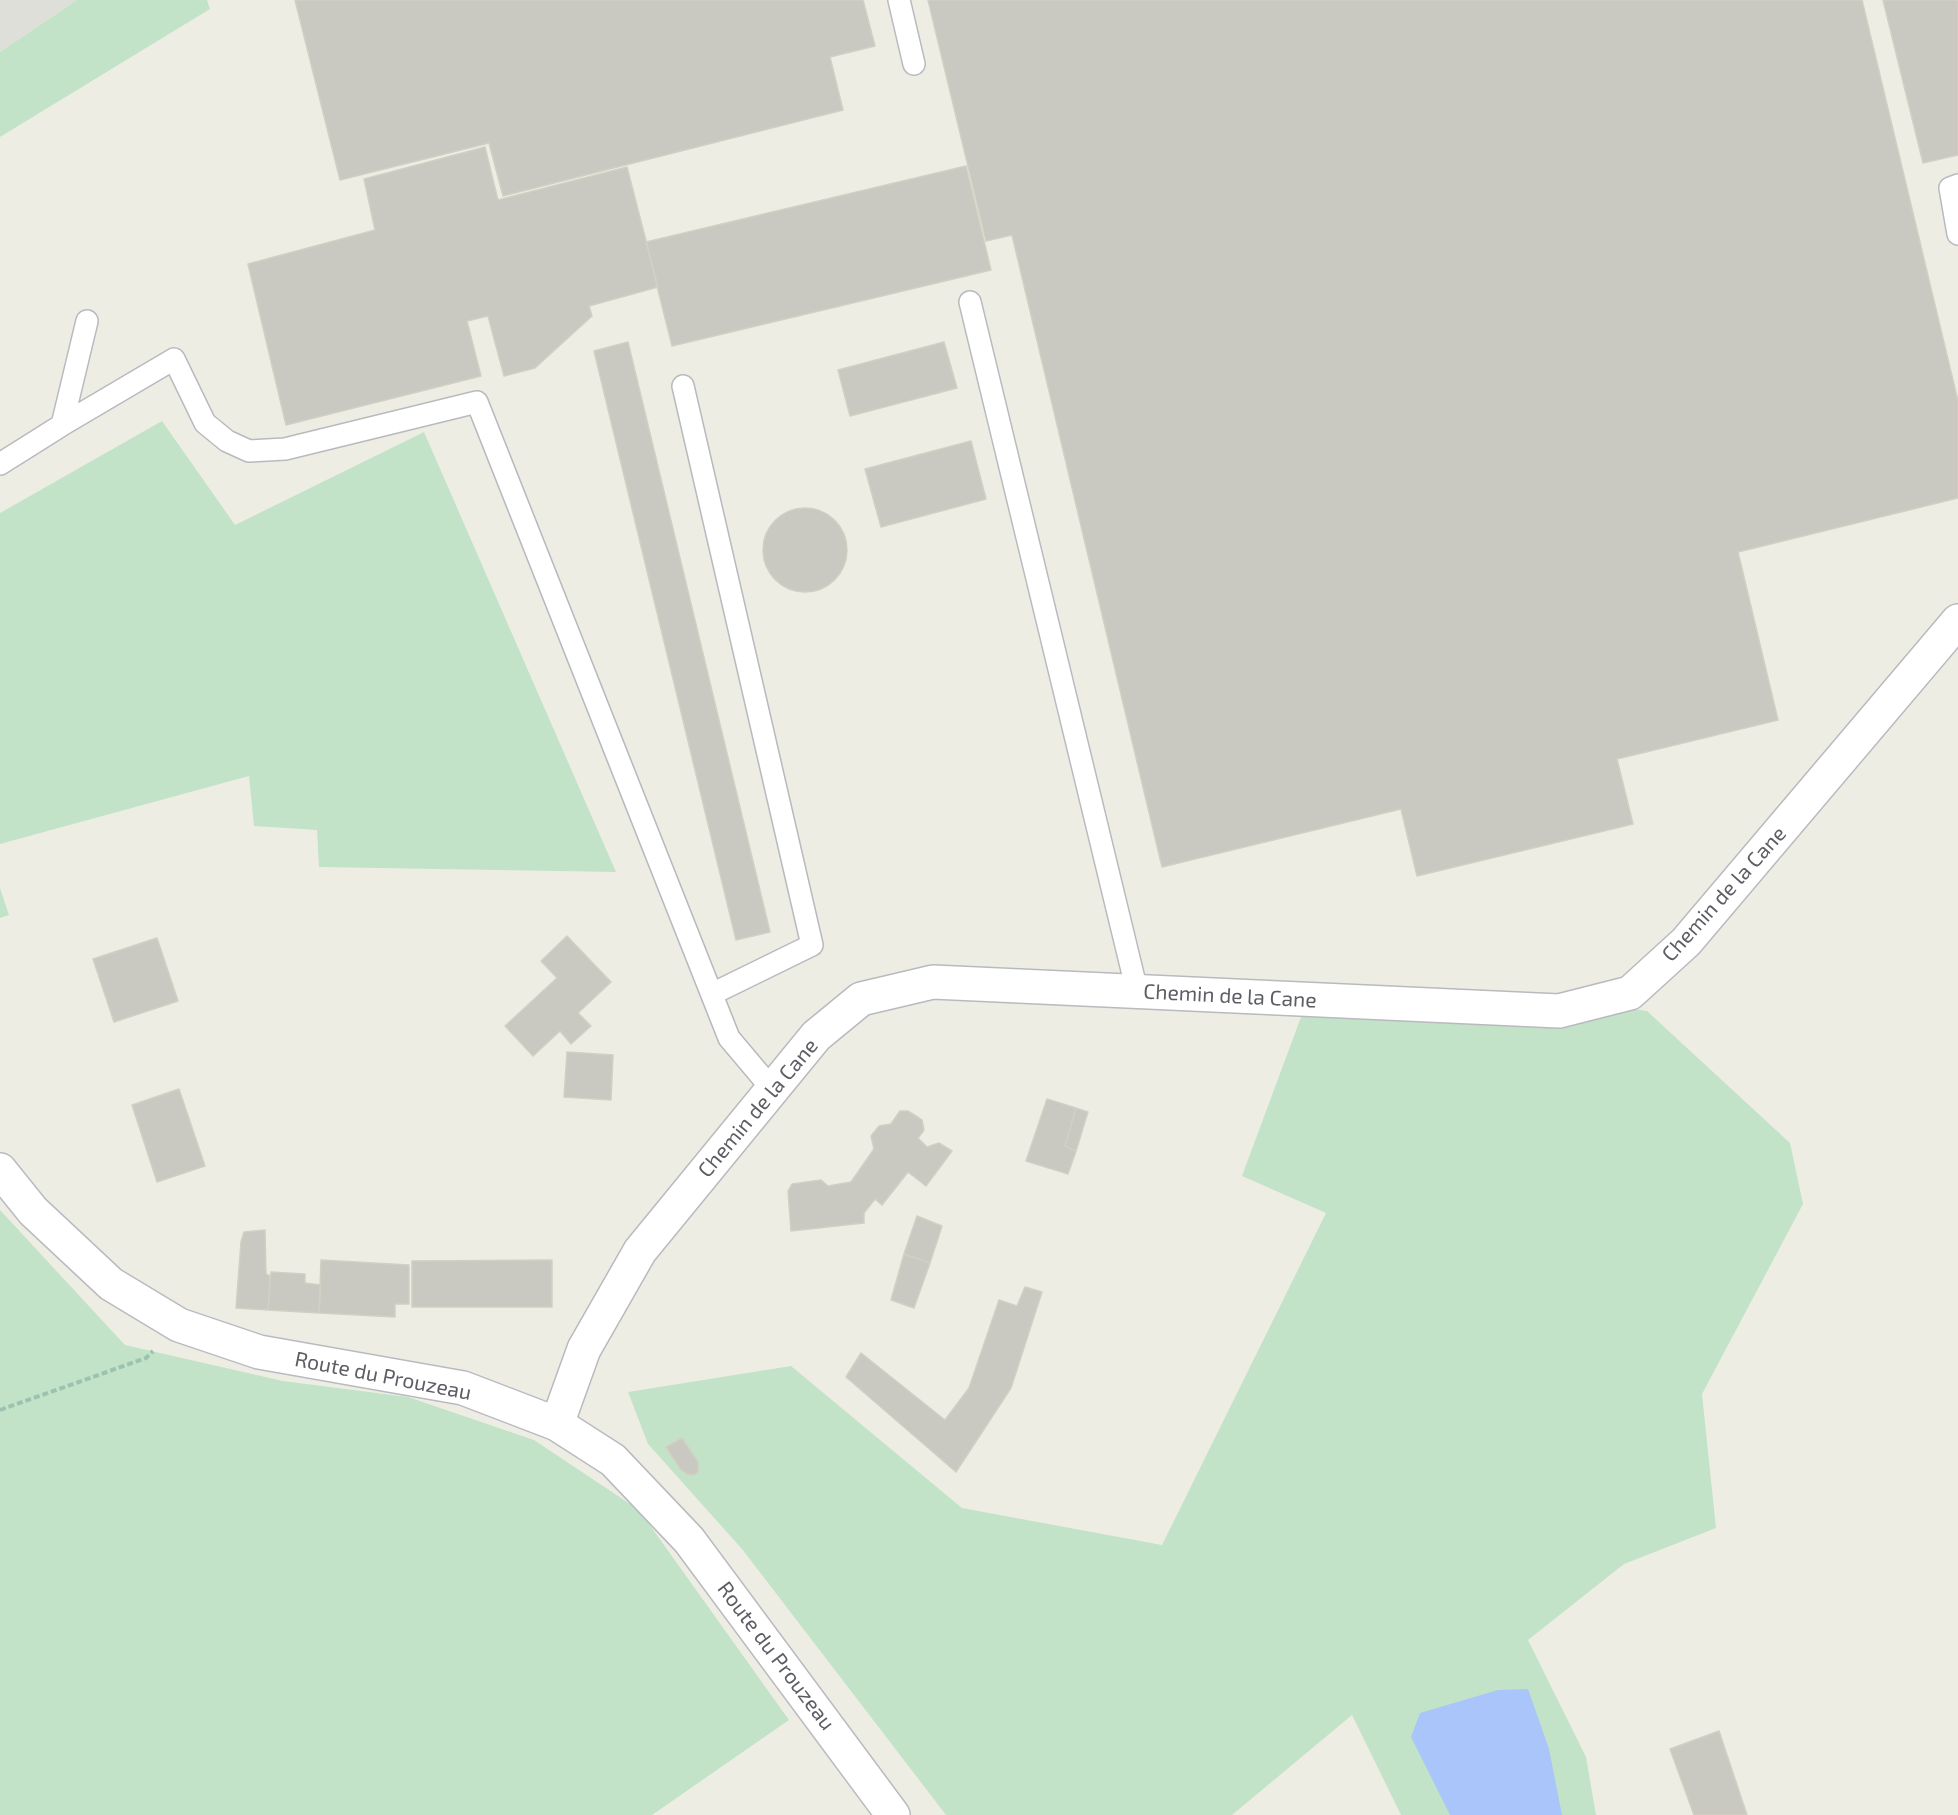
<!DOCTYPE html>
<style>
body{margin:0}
canvas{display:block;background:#eeede4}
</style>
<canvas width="1958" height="1815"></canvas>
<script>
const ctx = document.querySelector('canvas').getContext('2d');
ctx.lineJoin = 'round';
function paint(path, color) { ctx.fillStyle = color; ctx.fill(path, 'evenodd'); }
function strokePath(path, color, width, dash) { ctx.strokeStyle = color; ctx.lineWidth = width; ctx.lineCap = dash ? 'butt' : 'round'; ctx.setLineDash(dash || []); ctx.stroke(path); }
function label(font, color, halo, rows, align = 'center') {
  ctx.font = font + ' "Exo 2",sans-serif'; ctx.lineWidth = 4.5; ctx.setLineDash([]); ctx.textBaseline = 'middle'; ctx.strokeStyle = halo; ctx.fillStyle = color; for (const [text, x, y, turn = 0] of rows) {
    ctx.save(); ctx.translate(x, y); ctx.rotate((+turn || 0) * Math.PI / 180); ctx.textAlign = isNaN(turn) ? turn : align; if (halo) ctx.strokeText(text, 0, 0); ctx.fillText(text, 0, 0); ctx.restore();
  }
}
paint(new Path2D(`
 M0,0H77L0,52Z`), '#dfdfd9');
paint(new Path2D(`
 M77,0H207L210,9L0,137V52Z
 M162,421L235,525L424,432L616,872L319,867L317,830L254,826L249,776L0,844V513Z
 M0,888L9,915L0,918Z
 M1314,982L1536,994L1647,1011L1790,1143L1803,1204L1702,1394L1716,1528L1624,1564L1528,1640L1586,1757L1596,1815H1401L1352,1715L1232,1815H946L742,1549L648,1444L628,1392L791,1366L962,1508L1162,1545L1326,1213L1242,1176Z
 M0,1210L125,1345L283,1381L408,1397L534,1440L639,1510L789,1720L652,1815H0Z`), '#c3e3c9');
paint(new Path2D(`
 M1528,1689L1549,1749L1562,1815H1450L1411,1737L1420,1713L1498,1690Z`), '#a9c5f9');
const building = new Path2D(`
 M295,0H863L875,46L830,57L843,110L503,196L489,143L340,180Z
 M928,0H1862L1958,401V498L1738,552L1778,720L1617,759L1633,824L1417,876L1401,809L1162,867L1012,235L986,241Z
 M1883,0H1958V155L1923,163Z
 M485,147L498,200L627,167L658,287L589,306L592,316L535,368L504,376L488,316L467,321L481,376L286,425L248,264L375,230L364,179Z
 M966,166L991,270L672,346L646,242Z
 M628,342L770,932L736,940L594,351Z
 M944,342L957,388L850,416L838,370Z
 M971,441L986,499L881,527L865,469Z
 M763 550a42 42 0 1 1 84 0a42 42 0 1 1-84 0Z
 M567,936L611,982L578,1013L591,1026L571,1044L560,1031L533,1056L505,1026L557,978L541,961Z
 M157,938L178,1001L114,1022L93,959Z
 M567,1052L613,1055L611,1100L564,1097Z
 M179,1089L205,1166L157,1182L132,1105Z
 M1047,1099L1076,1108L1065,1146L1076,1151L1068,1174L1026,1161Z
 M1076,1108L1088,1112L1076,1151L1065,1146Z
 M900,1111H908L922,1120L924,1130L918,1138L927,1147L939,1143L952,1151L926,1186L908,1172L882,1205L875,1199L864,1213V1223L791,1231L788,1191L792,1184L821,1180L828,1186L851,1182L874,1149L871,1136L879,1126L891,1124Z
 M917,1216L942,1226L930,1263L904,1254Z
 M265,1230L266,1274L270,1276L268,1310L236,1308L241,1242L244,1232Z
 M904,1254L930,1263L914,1308L891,1300Z
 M321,1260L409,1265V1304H395V1317L319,1313Z
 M552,1260V1307H412V1261Z
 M271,1272L305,1274V1283L321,1285L319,1313L268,1310Z
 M1025,1287L1042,1292L1011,1388L956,1472L846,1377L861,1353L945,1420L969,1388L999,1300L1017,1306Z
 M682,1438L698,1462V1472L694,1475L687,1474L681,1470L666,1447Z
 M1719,1731L1747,1815H1694L1670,1749Z`);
paint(building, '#c9c8c1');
strokePath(building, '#d2d0c3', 1.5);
const lane = new Path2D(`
 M899,0L914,64
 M1958,185L1950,188L1958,234
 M970,302L1137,991
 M683,386L812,945L712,994
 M62,425L174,359L205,423L227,441L249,451L285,449L477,402L729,1038L772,1089
 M0,464L62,425L87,321`);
const street = new Path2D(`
 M557,1424L584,1349L640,1251L816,1036L861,999L933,982L1559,1011L1630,993L1686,942L1958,621`);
const secondary = new Path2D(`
 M0,1170L33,1211L111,1284L179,1325L259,1352L463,1388L557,1424L613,1460L689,1540L893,1815`);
strokePath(lane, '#b9babf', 24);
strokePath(street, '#b9babf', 36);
strokePath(secondary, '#babbc1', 36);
strokePath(new Path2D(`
 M0,1410L146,1358L153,1351`), '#9cc3b0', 4, [6, 3]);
strokePath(lane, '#fff', 21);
strokePath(street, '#fff', 33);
strokePath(secondary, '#fff', 33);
label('21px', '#5c5e64', '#fff', [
 ["Chemin de la Cane",1724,894,-48],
 ["Chemin de la Cane",1230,996,3],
 ["Chemin de la Cane",758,1108,-50],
 ["Route du Prouzeau",383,1376,11],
 ["Route du Prouzeau",776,1656,53]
]);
</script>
